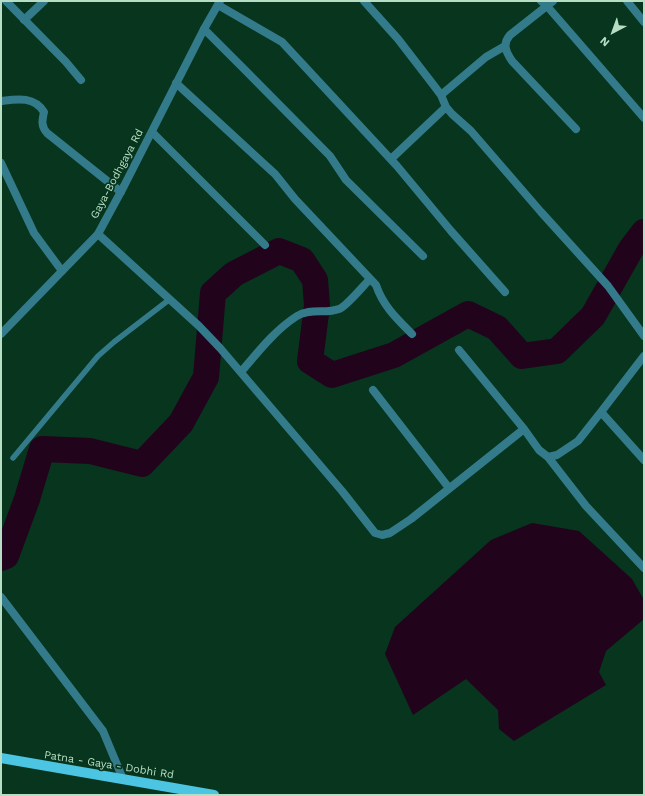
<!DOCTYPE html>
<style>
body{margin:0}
#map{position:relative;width:645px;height:796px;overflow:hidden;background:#07351e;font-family:"Work Sans",sans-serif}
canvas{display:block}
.frame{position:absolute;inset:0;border:2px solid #b7dec4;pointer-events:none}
.north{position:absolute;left:593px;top:12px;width:40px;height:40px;-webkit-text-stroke:3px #07351e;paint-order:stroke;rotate:221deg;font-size:11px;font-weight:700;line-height:16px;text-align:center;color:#b7dec4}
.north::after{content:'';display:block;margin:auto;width:14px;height:18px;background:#b7dec4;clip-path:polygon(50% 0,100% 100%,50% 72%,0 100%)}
</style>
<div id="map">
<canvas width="645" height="796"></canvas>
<div class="frame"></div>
<div class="north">N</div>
</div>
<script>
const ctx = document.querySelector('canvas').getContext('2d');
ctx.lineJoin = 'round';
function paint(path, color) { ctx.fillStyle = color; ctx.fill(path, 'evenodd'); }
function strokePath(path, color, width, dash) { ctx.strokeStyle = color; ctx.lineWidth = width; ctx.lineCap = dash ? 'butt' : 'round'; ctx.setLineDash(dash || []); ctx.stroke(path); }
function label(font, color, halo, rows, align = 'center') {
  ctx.font = font + ' "Work Sans",sans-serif'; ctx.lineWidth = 3.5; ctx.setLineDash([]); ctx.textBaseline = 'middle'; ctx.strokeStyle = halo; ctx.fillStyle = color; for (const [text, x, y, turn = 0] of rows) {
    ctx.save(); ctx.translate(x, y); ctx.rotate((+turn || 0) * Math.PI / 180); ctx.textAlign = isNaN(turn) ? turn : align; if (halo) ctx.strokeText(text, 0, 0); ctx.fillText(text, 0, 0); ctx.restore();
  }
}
paint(new Path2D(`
 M532,523L579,531L632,579L644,600V619L606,651L599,672L606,685L514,741L499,729L498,710L466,679L413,715L385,654L395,627L491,540Z`), '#22031c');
strokePath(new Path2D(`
 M1,558L6,556L27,499L42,449L90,451L142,464L181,423L206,377L213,293L234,274L279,251L302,260L315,280L317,305L310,361L332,375L394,355L468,314L497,328L522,356L557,351L593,316L631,249L644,232`), '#22031c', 26);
strokePath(new Path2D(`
 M13,458L98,356L114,342L170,299`), '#337b8b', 5.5);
strokePath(new Path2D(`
 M6,1L66,62L81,80
 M364,1L398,39L435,87L441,95L446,107L452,114L471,131L541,212L608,286L644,336
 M541,1L547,6L644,118
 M553,1L510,35C502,44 506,52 512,61L576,129
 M627,1L644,22
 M218,5L282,42L397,166L451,231L505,292
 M24,20L44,1
 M204,29L246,71L330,156L346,180L423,256
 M176,83L264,164L275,174L295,199L376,285C383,306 397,319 412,334
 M441,95L486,57L505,46
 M1,101C17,99 34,96 44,112C42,121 41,126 47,133L121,192
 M152,132L265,245
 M391,159L446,107
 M1,163L34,233L62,271
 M98,234L199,326L220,348L342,491L375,533L382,535L390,533L411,519L524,429L539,450L548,457L557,455L578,441L601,412L644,356
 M459,350L524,429
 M241,372C258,352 275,330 297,316C310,308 326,314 339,309C346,307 363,286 370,279
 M373,390L449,488
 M601,412L644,460
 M548,457L586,506L644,568
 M1,597L103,731L123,779`), '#337b8b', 8);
strokePath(new Path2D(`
 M1,334L98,234L124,186L204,29L220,1`), '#337b8b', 8);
strokePath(new Path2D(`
 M1,758L214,795`), '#4bc5e1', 10);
label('11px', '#b7dec4', '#07351e', [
 ["Gaya-Bodhgaya Rd",117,174,-62],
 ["Patna - Gaya - Dobhi Rd",109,765,9]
]);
</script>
